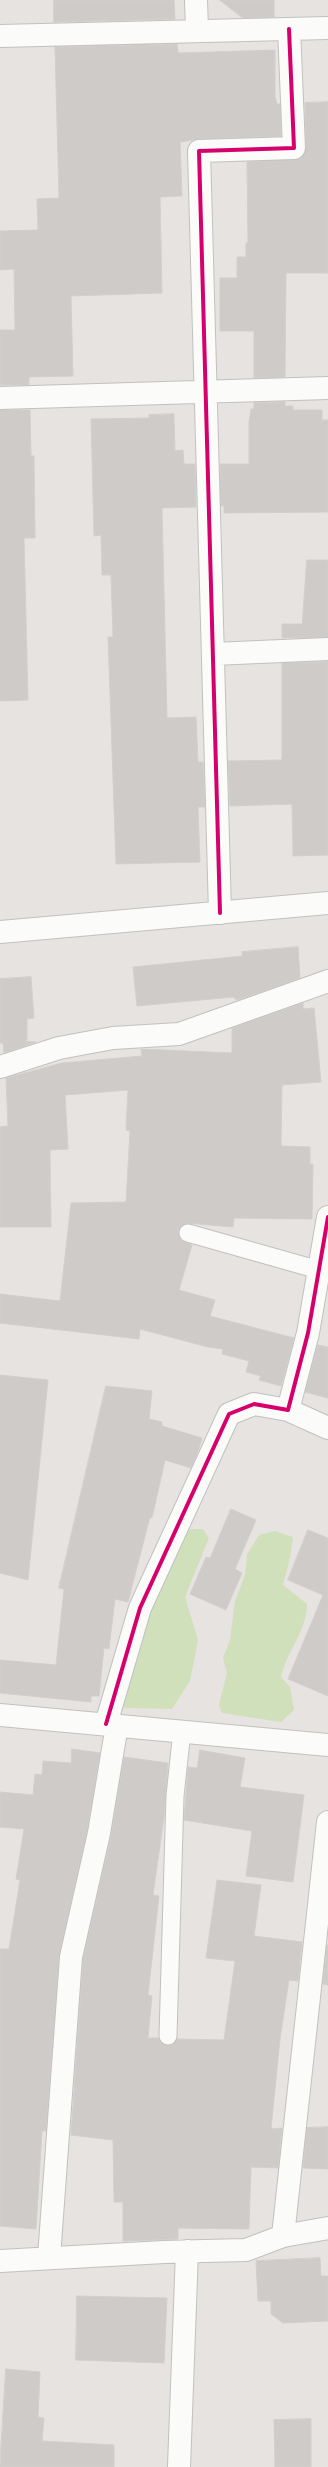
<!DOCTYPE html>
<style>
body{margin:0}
canvas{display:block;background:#e6e3e0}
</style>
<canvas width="328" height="2467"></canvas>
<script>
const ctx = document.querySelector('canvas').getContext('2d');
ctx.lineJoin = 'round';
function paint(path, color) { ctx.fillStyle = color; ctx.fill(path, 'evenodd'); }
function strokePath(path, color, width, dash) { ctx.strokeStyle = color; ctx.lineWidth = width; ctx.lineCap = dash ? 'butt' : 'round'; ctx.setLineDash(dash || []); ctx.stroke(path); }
paint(new Path2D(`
 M190,1529H203L209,1538L185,1597L198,1640L190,1681L172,1709L125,1708L123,1703L150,1608L182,1537Z
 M275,1531L293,1537L290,1558L283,1585L307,1604C307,1630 287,1651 281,1677L290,1687L294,1710L281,1722L222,1713L219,1705L227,1673L223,1658L230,1640L235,1601L245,1575L247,1554L259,1535Z`), '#d0e0bb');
const building = new Path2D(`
 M54,0H174L175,19L54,22Z
 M220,0H274V17L243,18Z
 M177,44L178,53L275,50V96L277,104H280L281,136L199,139L180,142L182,196L160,197L162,293L71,296L73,376L29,377V385H0V330H15L14,269L0,270V231L38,230L37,199L59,198L55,47Z
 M328,102V273H286L285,377L254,378V331H220V278H237V257H246V243H248L247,162L301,158L306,147L305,103Z
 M285,402V406H293V410H322V420H328V512L224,513V506H221L220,464H249V422L251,409H254V403Z
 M0,410H30L31,456H34L35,538H24L28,700L0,701Z
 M174,414L175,451L183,450L184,464H195L196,507L162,508L167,718L196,717L198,762H203L205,807H198L200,862L116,864L108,637H113L111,575H102L101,535L94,536L91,419L149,418V415Z
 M307,560H328V637L282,638V624H302Z
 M328,662V855L293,856L292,804L230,806L228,761L282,760V663Z
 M298,947L300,978L237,1000L233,997L137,1006L133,967L243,956L242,952Z
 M31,977L34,1018L27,1019V1040L25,1041L36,1042L4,1053L3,1043H0V979Z
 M303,1003V1009L314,1008L321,1082L282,1085L281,1146L310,1147V1164H313L312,1219L234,1218L233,1227L186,1223L178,1231L181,1240L192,1245L179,1290L215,1300L210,1316L294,1338L281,1386L259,1380L261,1376L246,1372L249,1361L222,1354L223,1349L208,1347L140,1329L139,1339L0,1323V1294L60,1301L71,1203L126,1202L130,1131L126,1130L128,1090L65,1095L68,1149L50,1150L51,1227H0V1127L8,1126L6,1078L62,1063L142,1056L141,1049L232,1053V1028Z
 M318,1345L328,1347V1398L305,1392Z
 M0,1375L48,1380L28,1580L0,1573Z
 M106,1386L152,1391L149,1419L162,1422V1426L202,1438L198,1451L191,1468L165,1460L152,1518L150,1517L128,1602L115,1599L109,1649L104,1648L99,1696H91V1702L0,1693V1660L56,1665L64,1589L59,1588Z
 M231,1509L256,1520L235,1569L242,1573L226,1610L190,1594L206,1557L210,1558Z
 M308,1530L328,1538V1696L288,1679L323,1595L288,1580Z
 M72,1749L100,1753L87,1831L59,1956L46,2131H42L36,2229L0,2226V1949H9L20,1880L16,1879L24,1829L0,1827V1792L33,1795L35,1774L42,1775L43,1761L71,1763Z
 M200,1750L245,1758L240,1787L304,1795L293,1882L246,1876L252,1831L184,1820L188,1767L197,1768Z
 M124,1757L168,1763L164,1817L153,1895L159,1896L148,1995L152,1996L148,2038H159L162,2044L168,2046L173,2045L177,2039L224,2040L235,1961L206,1958L217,1880L261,1885L254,1936L302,1942L298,1981L289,1980L280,2039L271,2129L282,2128L278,2168L251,2167L249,2229L178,2228V2239L123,2241V2202H114L113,2140L71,2135L83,1959L111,1836Z
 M327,1945H328V1985L323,1984Z
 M328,2127V2169L303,2168L307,2128Z
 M320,2258L321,2276H328V2321L283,2323L271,2314V2301H258L256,2261Z
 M77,2296L167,2298L164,2363L76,2360Z
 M6,2369L40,2372L38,2417L44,2418L42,2441L114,2445V2467H0Z
 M311,2419V2467H275L274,2420Z`);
paint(building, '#cecbc9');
strokePath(building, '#d2cfcc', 1);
const service = new Path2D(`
 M188,1233L319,1270
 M168,2036L175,1796L182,1731`);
const minor = new Path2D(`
 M196,0L197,30
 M0,36L328,28
 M0,398L328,388
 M213,654L328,649
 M220,913L199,151L294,148L289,29
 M0,1067L59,1048L113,1038L179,1034L328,981
 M288,1410L328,1428
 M0,1715L328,1745
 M106,1724L140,1608L229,1414L254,1404L288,1410L308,1333L328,1217
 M283,2236L328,1822
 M49,2257L71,1957L99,1833L117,1725
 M0,2261L164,2252L246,2250L283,2236L328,2228
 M179,2467L187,2251`);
const tertiary = new Path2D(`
 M0,932L328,903`);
strokePath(service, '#c1c1c1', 19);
strokePath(minor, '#c1c1c1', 24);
strokePath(tertiary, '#c1c1c1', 24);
strokePath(service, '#fbfbfa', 17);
strokePath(minor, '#fbfbfa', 22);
strokePath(tertiary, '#fbfbfa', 22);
strokePath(new Path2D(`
 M220,913L199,151L294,148L289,29
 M106,1724L140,1608L229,1414L254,1404L288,1410L308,1333L328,1217`), '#d6006c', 4);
</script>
